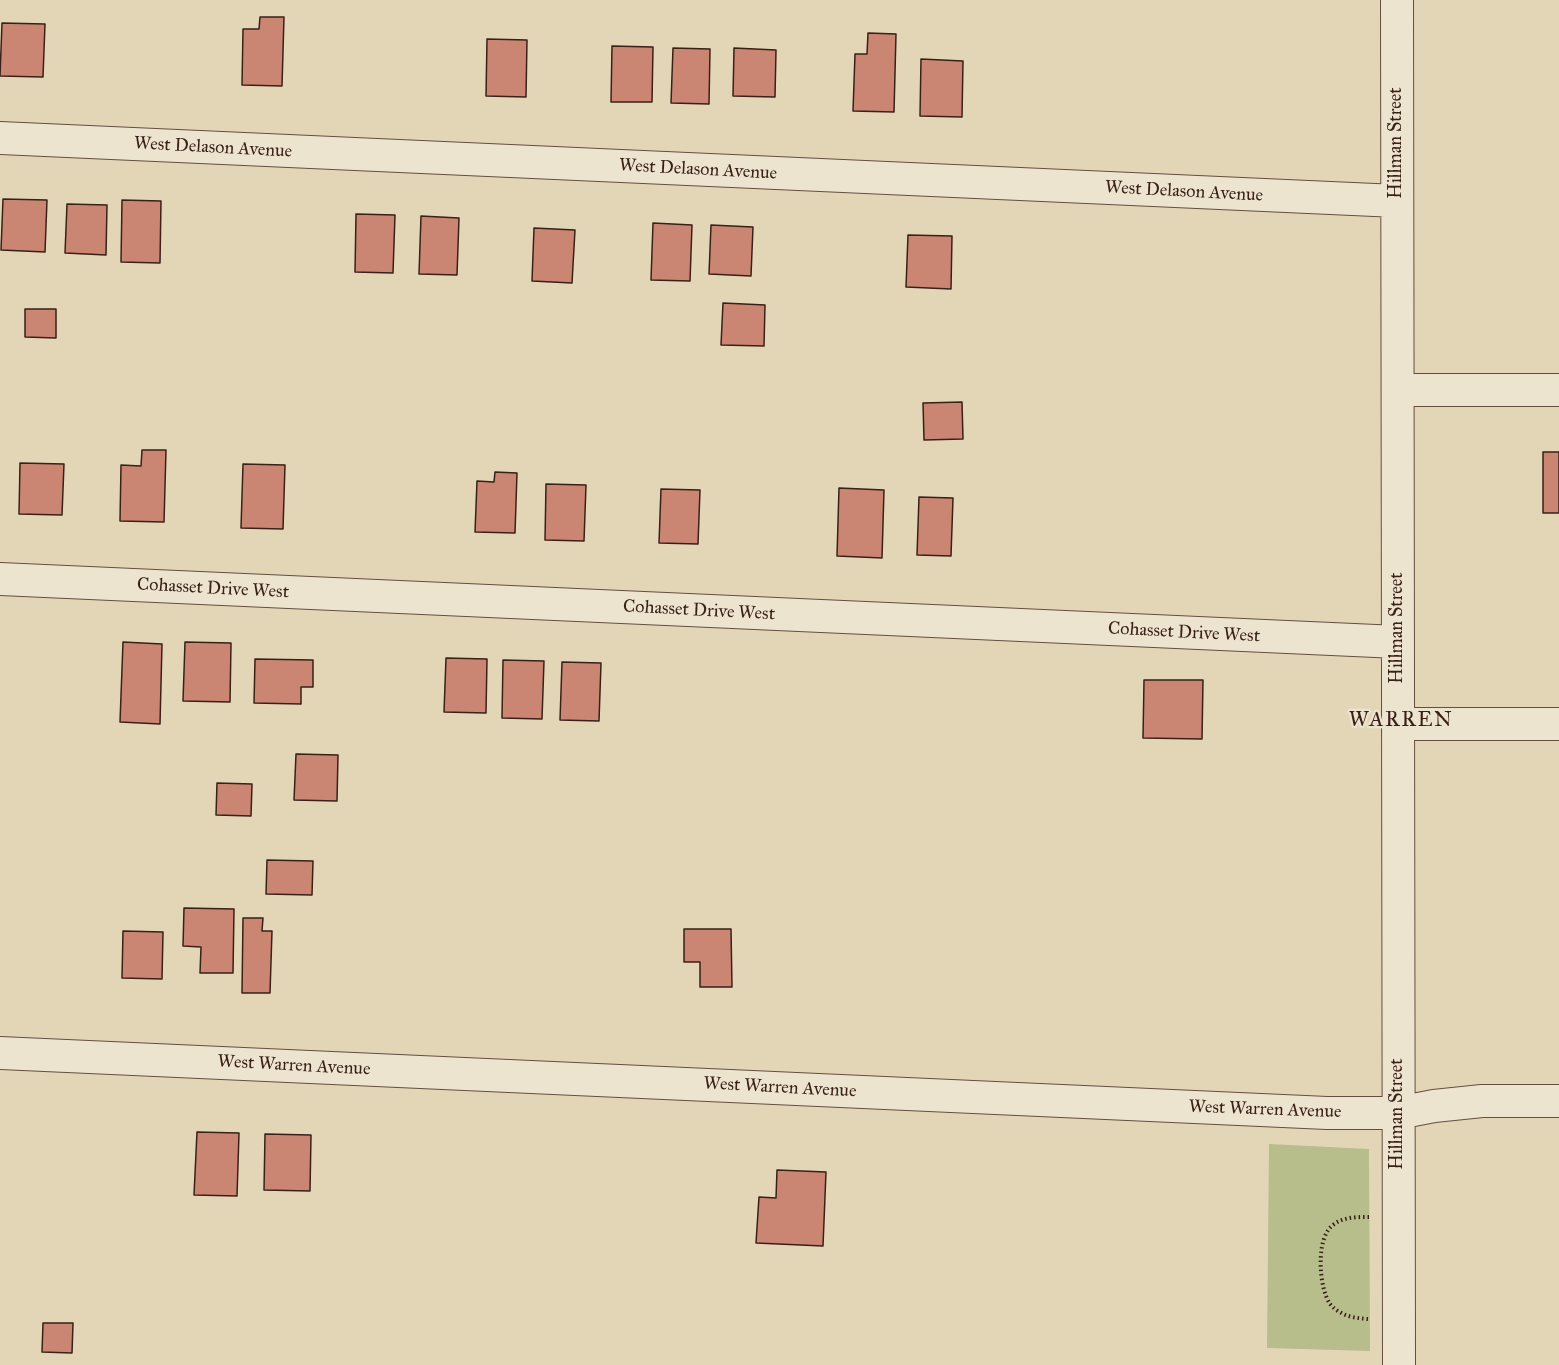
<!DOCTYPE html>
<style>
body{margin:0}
canvas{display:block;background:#e3d6b7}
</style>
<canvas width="1559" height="1365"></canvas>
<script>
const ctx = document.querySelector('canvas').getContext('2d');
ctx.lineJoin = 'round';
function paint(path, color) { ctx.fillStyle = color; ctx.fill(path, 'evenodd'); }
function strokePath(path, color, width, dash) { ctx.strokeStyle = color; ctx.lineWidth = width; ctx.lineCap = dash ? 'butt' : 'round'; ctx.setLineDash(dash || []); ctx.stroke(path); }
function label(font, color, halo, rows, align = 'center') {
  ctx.font = font + ' "IM FELL Great Primer",serif'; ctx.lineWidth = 4.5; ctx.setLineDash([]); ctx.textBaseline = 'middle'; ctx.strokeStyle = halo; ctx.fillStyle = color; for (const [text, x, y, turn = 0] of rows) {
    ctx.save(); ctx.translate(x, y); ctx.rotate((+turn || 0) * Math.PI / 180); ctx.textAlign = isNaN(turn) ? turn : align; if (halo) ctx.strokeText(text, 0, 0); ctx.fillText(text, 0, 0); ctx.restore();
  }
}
paint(new Path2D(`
 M1269,1144L1369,1149L1370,1351L1267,1348Z`), '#b8bd8c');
const building = new Path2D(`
 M260,17H284L282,86L242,85L243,29H259Z
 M2,23L45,24L43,77L0,76Z
 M868,33L896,34L894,112L853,111L855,54H867Z
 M487,39L527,40L526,97L486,96Z
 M612,46L653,47L652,102H611Z
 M673,48L710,49L709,104L671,103Z
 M734,48L776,50L775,97L733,96Z
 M921,59L963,61L962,117L920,116Z
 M3,199L47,200L45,252L1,250Z
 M122,200L161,201L160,263L121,262Z
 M67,204L107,205L106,255L65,253Z
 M356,214L395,215L393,273L355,272Z
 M421,216L459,218L457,275L419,274Z
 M653,223L692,225L690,281L651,280Z
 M711,225L753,227L751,276L709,274Z
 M534,228L575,230L572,283L532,281Z
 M908,235L952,236L951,289L906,287Z
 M723,303L765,305L764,346L721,345Z
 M25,309H56V338L25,337Z
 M962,402L963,439L924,440L923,403Z
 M142,450H166L164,522L120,521L121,465L141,466Z
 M1543,452H1559V513H1543Z
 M20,463L64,464L62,515L19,514Z
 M243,464L285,465L283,529L241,528Z
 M495,472L517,473L515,533L475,532L477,481L494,482Z
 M546,484L586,485L584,541L545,540Z
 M839,488L884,490L882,558L837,556Z
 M661,489L700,490L698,544L659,543Z
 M919,497L953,498L951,556L917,555Z
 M123,642L162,644L160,724L120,722Z
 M185,642L231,643L230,702L183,701Z
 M446,658L487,659L486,713L444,712Z
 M255,659L313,660V687H301V704L254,703Z
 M503,660L544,661L542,719L502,718Z
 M562,662L601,663L599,721L560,720Z
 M1144,680H1203L1202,739L1143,738Z
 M296,754L338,755L337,801L294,800Z
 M217,783L252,784L251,816L216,815Z
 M267,860L313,861L312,895L266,894Z
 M184,908L234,909L233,973H200L201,947L183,946Z
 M243,918H263L262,931H272L270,993H242Z
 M684,929H731L732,987H700V962H684Z
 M123,931L163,932L162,979L122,978Z
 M197,1132L239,1133L237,1196L194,1195Z
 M265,1134L311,1135L310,1191L264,1190Z
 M777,1170L826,1172L823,1246L756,1243L759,1197L776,1198Z
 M43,1323H73L72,1353L42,1352Z`);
paint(building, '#cb8573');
strokePath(building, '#392117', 1.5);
const minor = new Path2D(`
 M1397,0L1399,1365
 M0,138L1397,201
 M1398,390H1559
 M0,579L1398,642
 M1398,724H1559
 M0,1053L1327,1113H1398L1434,1106L1482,1101H1559`);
strokePath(minor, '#644e3f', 34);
strokePath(new Path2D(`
 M1368,1319C1354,1318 1340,1316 1330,1304C1319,1288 1315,1238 1333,1225C1343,1217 1356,1217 1369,1217`), '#392117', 4, [1.5, 3]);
strokePath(minor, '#ede4d0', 32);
label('18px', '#392117', '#ede4d0', [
 ["Hillman Street",1397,143,-90],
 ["West Delason Avenue",213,148,3],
 ["West Delason Avenue",698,170,3],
 ["West Delason Avenue",1184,192,3],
 ["Cohasset Drive West",213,589,3],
 ["Cohasset Drive West",699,611,3],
 ["Hillman Street",1398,628,-90],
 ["Cohasset Drive West",1184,633,3],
 ["West Warren Avenue",294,1066,3],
 ["West Warren Avenue",780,1088,3],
 ["West Warren Avenue",1265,1110,2],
 ["Hillman Street",1398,1114,-90]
]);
ctx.letterSpacing = '1.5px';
label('21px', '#392117', '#ede4d0', [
 ["WARREN",1401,721]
]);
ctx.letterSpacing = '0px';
</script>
